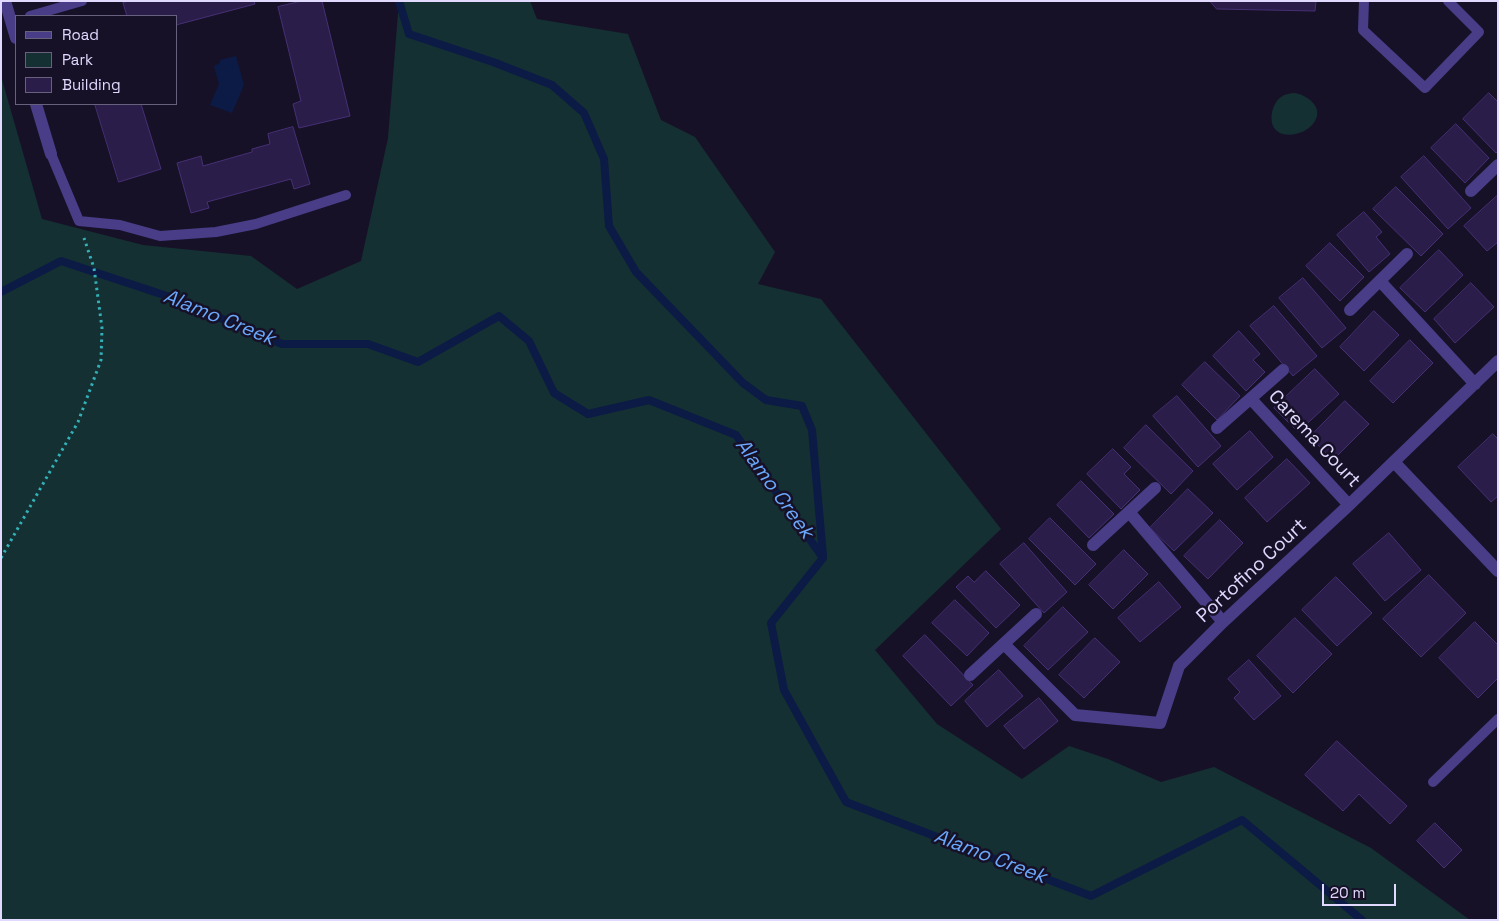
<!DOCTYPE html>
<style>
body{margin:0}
#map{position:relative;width:1499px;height:921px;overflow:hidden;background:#171128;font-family:"Space Grotesk",sans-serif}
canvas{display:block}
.frame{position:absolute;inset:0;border:2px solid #e1d9fe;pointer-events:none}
.legend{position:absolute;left:15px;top:15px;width:162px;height:90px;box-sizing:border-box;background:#171128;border:1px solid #68617e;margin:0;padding:6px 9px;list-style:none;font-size:15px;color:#e1d9fe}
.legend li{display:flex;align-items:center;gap:10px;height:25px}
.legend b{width:25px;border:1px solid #68617e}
.scale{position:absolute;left:1322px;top:884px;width:74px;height:22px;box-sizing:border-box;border:2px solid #e1d9fe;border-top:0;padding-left:6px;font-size:15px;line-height:18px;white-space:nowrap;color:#e1d9fe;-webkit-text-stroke:4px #171128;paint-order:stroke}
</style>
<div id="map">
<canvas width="1499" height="921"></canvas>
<div class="frame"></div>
<ul class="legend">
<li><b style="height:6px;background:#483d86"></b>Road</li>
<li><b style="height:14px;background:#143032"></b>Park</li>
<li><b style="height:14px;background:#2b1d49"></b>Building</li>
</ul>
<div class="scale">20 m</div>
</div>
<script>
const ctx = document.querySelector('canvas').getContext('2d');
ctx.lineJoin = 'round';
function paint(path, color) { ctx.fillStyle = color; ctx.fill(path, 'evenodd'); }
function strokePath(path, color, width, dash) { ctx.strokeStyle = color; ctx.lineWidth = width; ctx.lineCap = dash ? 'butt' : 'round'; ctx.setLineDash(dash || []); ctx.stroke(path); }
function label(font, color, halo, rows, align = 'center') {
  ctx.font = font + ' "Space Grotesk",sans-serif'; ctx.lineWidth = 5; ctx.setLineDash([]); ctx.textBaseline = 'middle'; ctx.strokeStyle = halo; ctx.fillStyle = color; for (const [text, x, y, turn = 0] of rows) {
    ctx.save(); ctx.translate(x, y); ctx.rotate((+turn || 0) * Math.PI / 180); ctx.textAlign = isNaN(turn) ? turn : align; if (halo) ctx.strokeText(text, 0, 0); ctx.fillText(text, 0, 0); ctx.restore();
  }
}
paint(new Path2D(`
 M399,1H530L537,19L628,34L661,120L695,137L775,252L758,284L821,299L1001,529L875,650L937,724L1022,779L1069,746L1108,759L1161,782L1214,767L1371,848L1470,920H1V76L42,219L143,245L251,256L297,289L361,261L388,138Z
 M1295,93C1310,96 1326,110 1312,125C1305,133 1287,139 1277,131C1267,123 1272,103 1281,97C1285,94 1290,93 1295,93Z`), '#143032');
paint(new Path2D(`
 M236,56L244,85L232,113L210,105L219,84L214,66L220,63V60Z`), '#0c1b46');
strokePath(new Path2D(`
 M399,1L409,34L493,62L552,85L584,113L604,159L609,226L636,272L743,383L766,400L802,406L812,430L823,556
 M1,292L61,261L170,297L282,344H368L418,362L499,316L529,341L554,393L588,414L649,400L736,435L823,558L771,623L784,690L846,802L1091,896L1242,820L1362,920`), '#0c1b46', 8);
const building = new Path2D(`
 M129,1H254L255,4L176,25V16H127L123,3Z
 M302,1H322L350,116L299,128L293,104L301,101L278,7Z
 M1210,1H1316L1315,11L1217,9Z
 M1489,93L1498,102V151L1496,153L1463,119Z
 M95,104H141L161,169L119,182Z
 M1456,124L1489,158L1465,183L1431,148Z
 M293,127L310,184L294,189L291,179L207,202L209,208L191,213L177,163L201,156L203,166L252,152V149L270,144L268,134Z
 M1424,156L1471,208L1448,229L1401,177Z
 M1396,187L1443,234L1421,256L1373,209Z
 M1498,195V242L1487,251L1464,226Z
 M1364,212L1382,232L1376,237L1390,254L1369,272L1337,235Z
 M1330,243L1364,277L1340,301L1306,266Z
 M1439,250L1463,275L1425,312L1400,288Z
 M1303,278L1346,328L1322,348L1279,298Z
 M1471,283L1494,307L1455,343L1434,319Z
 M1274,306L1317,356L1293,376L1250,326Z
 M1374,311L1399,335L1364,371L1340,347Z
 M1239,331L1260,354L1253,360L1265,372L1246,391L1213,356Z
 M1410,340L1433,363L1393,403L1370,381Z
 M1205,362L1240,396L1217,420L1182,385Z
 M1315,369L1339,394L1298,432L1274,408Z
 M1177,396L1221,446L1198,467L1153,416Z
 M1345,401L1369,424L1333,460L1310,437Z
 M1146,425L1193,471L1171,494L1124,448Z
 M1250,431L1273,457L1237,490L1213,464Z
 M1493,434L1498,439V496L1491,502L1458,467Z
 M1113,449L1131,467L1124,474L1140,490L1121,509L1087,474Z
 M1287,459L1310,483L1267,522L1245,498Z
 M1081,481L1114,514L1089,538L1057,505Z
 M1188,489L1213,513L1174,551L1150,528Z
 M1050,518L1096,564L1075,585L1029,539Z
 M1220,520L1243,543L1208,579L1184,556Z
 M1389,533L1421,570L1385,601L1353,564Z
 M1024,543L1067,592L1044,613L1000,564Z
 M1124,550L1148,574L1113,609L1089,585Z
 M986,571L1020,605L996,628L956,587L968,576L974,582Z
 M1429,575L1466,613L1421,657L1383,619Z
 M1336,577L1372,613L1337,646L1302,610Z
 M1159,582L1181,607L1140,642L1118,618Z
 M955,600L989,633L967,656L932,623Z
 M1063,607L1088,632L1048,670L1024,646Z
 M1295,618L1332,654L1293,693L1257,656Z
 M1475,622L1498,645V678L1478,698L1439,658Z
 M925,635L973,685L951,706L903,656Z
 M1095,638L1120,662L1084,698L1059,675Z
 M1249,660L1281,696L1254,720L1234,698L1240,692L1228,679Z
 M999,670L1023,696L987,727L965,701Z
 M1039,698L1058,721L1024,749L1004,726Z
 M1337,741L1407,806L1390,824L1359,794L1343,811L1305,775Z
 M1435,823L1462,850L1444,868L1417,841Z`);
paint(building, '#2b1d49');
strokePath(building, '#453074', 1);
strokePath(new Path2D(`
 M1,558L78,422L101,360L102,328L94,268L84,238`), '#33b1b8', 3, [2.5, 4]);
strokePath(new Path2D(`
 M1364,1L1363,30L1425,88L1479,32L1448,1
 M30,16L82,1
 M51,154L79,221L120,225L160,236L216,232L256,224L346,195
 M1433,782L1498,719`), '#483d86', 10);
strokePath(new Path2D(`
 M5,1L16,38
 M36,104L51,154
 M1471,191L1498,165
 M1380,281L1475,384
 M1350,310L1407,254
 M1251,399L1349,505
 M1217,428L1283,370
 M1394,462L1498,571
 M1129,512L1223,622
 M1093,545L1155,488
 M1004,644L1075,715L1160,723L1179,666L1223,622L1349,505L1498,361
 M970,675L1036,614`), '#483d86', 12);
label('19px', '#e1d9fe', '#171128', [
 ["Carema Court",1314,439,47],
 ["Portofino Court",1252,571,-43]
]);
label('italic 20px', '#6aa8fb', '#171128', [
 ["Alamo Creek",219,318,22],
 ["Alamo Creek",774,489,54],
 ["Alamo Creek",990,857,21]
]);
</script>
